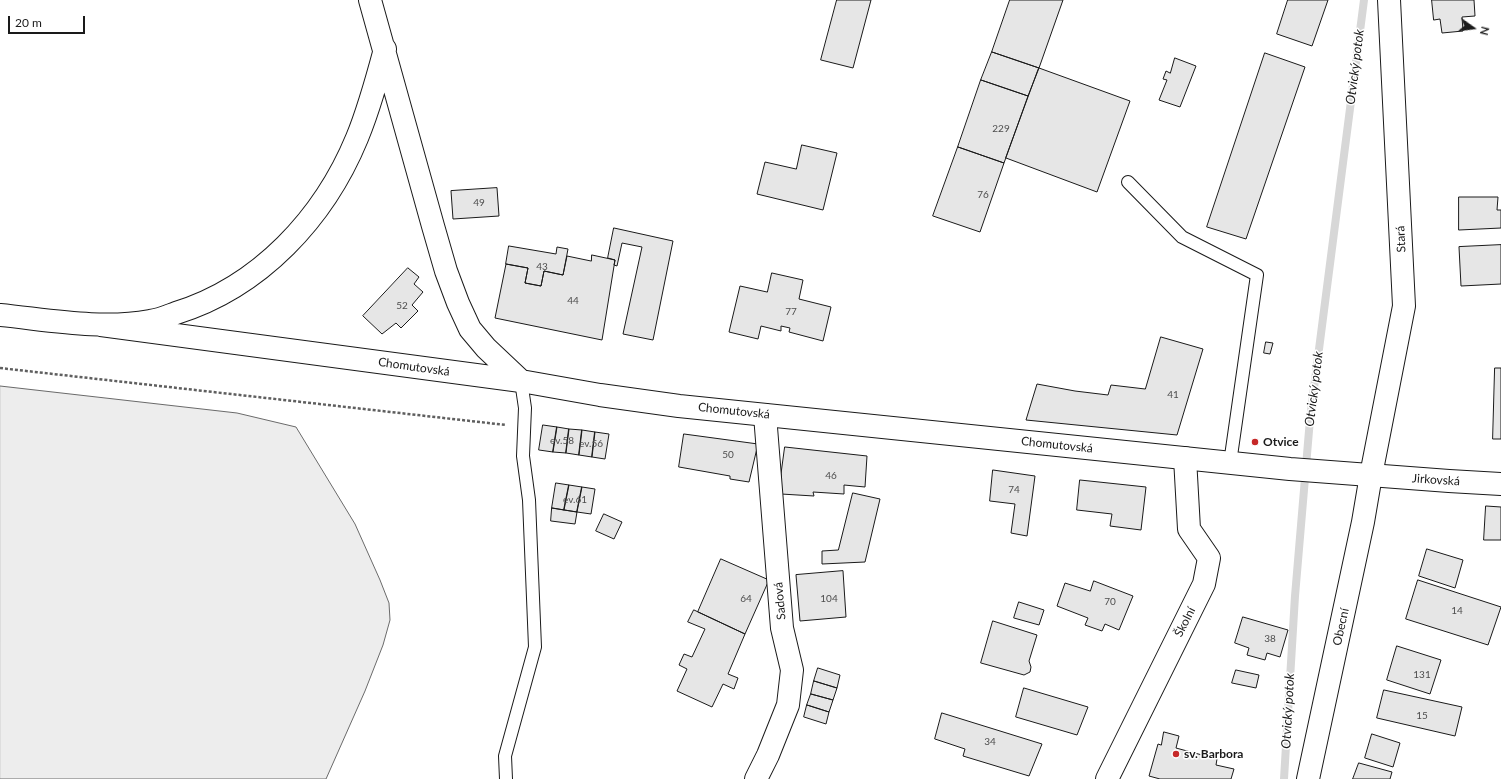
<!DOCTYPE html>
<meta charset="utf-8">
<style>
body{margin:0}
#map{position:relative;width:1501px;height:779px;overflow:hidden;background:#fff;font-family:Lato,sans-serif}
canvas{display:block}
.north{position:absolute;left:1453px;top:8px;width:40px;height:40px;-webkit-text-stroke:3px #fff;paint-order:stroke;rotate:104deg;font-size:11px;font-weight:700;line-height:16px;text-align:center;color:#1a1a1a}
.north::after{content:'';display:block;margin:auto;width:14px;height:18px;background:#1a1a1a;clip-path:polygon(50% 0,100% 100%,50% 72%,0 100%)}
.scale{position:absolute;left:8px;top:16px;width:77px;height:18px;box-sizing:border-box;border:2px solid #1a1a1a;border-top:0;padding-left:5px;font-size:12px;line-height:14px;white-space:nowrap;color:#1a1a1a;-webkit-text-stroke:3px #fff;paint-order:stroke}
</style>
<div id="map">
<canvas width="1501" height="779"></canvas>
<div class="north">N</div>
<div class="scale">20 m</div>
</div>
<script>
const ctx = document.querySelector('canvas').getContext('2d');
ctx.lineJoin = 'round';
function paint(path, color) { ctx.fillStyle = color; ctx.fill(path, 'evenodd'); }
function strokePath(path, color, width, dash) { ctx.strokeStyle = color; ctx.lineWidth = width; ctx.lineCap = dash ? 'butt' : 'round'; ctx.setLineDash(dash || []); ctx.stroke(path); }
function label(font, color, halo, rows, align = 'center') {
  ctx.font = font + ' Lato,sans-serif'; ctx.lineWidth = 3; ctx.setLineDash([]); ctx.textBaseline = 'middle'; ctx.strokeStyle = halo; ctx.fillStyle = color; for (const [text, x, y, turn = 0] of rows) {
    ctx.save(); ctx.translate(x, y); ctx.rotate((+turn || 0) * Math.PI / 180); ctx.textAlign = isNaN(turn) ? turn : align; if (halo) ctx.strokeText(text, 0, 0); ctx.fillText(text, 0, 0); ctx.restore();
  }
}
const built = new Path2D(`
 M0,386L237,413L296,427L355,524L380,580L389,603L390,620L383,645L365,691L326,779H0Z`);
paint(built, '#ededed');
strokePath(built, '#6a6a6a', 1);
strokePath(new Path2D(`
 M1284,779L1295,596L1310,419L1364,0`), '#d7d7d7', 8);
const building = new Path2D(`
 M837,0H871L853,68L821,60Z
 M1010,0H1063L1039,68L992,52Z
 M1288,0H1328L1312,46L1277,34Z
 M1432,0H1474L1475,16L1462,17L1463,31L1442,33L1440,19L1434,20Z
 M992,52L1039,68L1028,96L981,80Z
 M1265,53L1305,67L1246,239L1207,227Z
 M1175,58L1196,66L1180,107L1159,100L1167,80L1163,79L1166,71L1170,73Z
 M1039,68L1130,101L1097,192L1006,158Z
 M981,80L1028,96L1004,163L958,147Z
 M802,145L837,153L823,210L757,194L765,162L796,169Z
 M958,147L1004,163L980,232L933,216Z
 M497,188L499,216L453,219L451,191Z
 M1459,197H1498L1497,210H1501V228L1459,230Z
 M614,228L673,241L653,340L623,334L642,247L622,243L617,266L614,265L615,260L608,258Z
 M1501,245V284L1461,286L1459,247Z
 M509,246L556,254L557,247L568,249L563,275L544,271L541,286L525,283L528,268L506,264Z
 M592,255L615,260L602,340L495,318L506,264L528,268L525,283L541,286L544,271L563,275L567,256L591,261Z
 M408,268L419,277L414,284L423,292L412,305L418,311L401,328L396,323L382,334L363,316Z
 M772,273L803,280L799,299L831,307L823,341L789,332L790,328L781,326V331L761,326L758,339L729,332L740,286L767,292Z
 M1161,337L1203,349L1177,435L1026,420L1037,384L1075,391L1108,395L1111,385L1145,389Z
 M1266,342L1273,343L1270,354L1264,353Z
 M1495,368H1501V439H1493Z
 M543,425L557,427L553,452L539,450Z
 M557,427L569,429L566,453L553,452Z
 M569,429L582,430L579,455L566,453Z
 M582,430L595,432L592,457L579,455Z
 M595,432L609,434L605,459L592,457Z
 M684,434L758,444L749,482L730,479V476L679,467Z
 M785,447L867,456L865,487L844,485V494L813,492L814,496L781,494V474Z
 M993,470L1035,476L1027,536L1011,533L1015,504L990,501Z
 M1080,480L1146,487L1141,530L1110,526L1112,514L1077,510Z
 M556,483L569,485L564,510L552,508Z
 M569,485L582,487L577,512L564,510Z
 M582,487L595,489L591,514L577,512Z
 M853,493L880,499L865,562L822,564V551L838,550Z
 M1486,506L1501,507V540H1484Z
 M552,508L577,512L575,524L551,521Z
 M604,514L622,522L614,539L596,531Z
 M1427,549L1463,560L1455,588L1419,576Z
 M721,559L769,580L745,634L698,612Z
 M843,571L846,617L800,621L796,575Z
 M1418,580L1501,607L1488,645L1406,619Z
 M1094,581L1133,596L1119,630L1105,624L1102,631L1085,625L1088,618L1057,606L1065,583L1090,591Z
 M1019,602L1044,610L1039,625L1014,618Z
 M694,610L745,634L728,674L738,678L734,689L723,684L712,707L677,691L687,669L679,665L684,654L692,657L705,629L688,622Z
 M1243,617L1288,630L1280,657L1267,653L1265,660L1247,655L1249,648L1235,643Z
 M993,621L1037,635L1029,661L1031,667L1030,672L1024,675L981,663Z
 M1397,646L1441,660L1430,694L1387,680Z
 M818,668L840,675L837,688L814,681Z
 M1236,670L1259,675L1256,688L1232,683Z
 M814,681L837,688L833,700L811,694Z
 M1024,688L1088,707L1077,735L1016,717Z
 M1384,690L1462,707L1455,736L1377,718Z
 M811,694L833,700L829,712L807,705Z
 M807,705L829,712L826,724L804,717Z
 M942,713L1042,744L1029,776L963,756L965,749L935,739Z
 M1164,732L1179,736L1176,748L1217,759L1216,765L1234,769L1231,779H1160L1149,776L1158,744L1161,745Z
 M1372,734L1400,743L1393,767L1365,758Z
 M1359,763L1392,772L1390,779H1353Z`);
paint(building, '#e6e6e6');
strokePath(building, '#1a1a1a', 1);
const service = new Path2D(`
 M1128,182L1182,237L1257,275L1230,463
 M506,779L505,756L535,647L529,500L523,456L525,408L521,381`);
const minor = new Path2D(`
 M756,779L768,755L788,705L792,670L782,628L765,415
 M1107,779L1204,584L1209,558L1189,529L1185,458
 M1308,779L1363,522L1371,475L1404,306L1389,0`);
const secondary = new Path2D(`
 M370,0L433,226L446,271L458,303L470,329L486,348L521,381
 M0,315C50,320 101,330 150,321C159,320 168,316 176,313C260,287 324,218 357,138C369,109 377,79 385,49
 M101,325L521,381L600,395L679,406L1290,469L1449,481L1501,484`);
strokePath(service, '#1a1a1a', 14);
strokePath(minor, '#1a1a1a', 24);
strokePath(secondary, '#1a1a1a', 24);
strokePath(new Path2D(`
 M0,368L506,425`), '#5f5f5f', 2.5, [3, 2]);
strokePath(service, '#fff', 12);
strokePath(minor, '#fff', 22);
strokePath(secondary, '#fff', 22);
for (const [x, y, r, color] of [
 [1255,442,4,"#c62828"],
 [1176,754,4,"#c62828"]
]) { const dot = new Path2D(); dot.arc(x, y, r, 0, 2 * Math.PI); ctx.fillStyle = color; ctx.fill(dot); strokePath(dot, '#fff', 1.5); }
label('10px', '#4d4d4d', null, [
 ["229",1001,129],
 ["76",983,195],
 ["49",479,203],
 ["43",542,267],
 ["44",573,301],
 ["52",402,306],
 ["77",791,312],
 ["41",1173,395],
 ["ev.58",562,441],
 ["ev.56",591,444],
 ["50",728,455],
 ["46",831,476],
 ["74",1014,490],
 ["ev.61",575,500],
 ["64",746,599],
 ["104",829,599],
 ["70",1110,602],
 ["14",1457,611],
 ["38",1270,639],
 ["131",1422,675],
 ["15",1422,716],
 ["34",990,742]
]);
label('12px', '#1a1a1a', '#fff', [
 ["Stará",1401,239,-93],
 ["Chomutovská",414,367,8],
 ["Chomutovská",734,411,6],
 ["Chomutovská",1057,445,6],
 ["Jirkovská",1436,480,4],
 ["Sadová",780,601,-95],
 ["Školní",1185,622,-63],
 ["Obecní",1341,627,-78]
]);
label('bold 12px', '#1a1a1a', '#fff', [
 ["Otvice",1263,442],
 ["sv. Barbora",1184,754]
], 'left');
label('italic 13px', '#1a1a1a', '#fff', [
 ["Otvický potok",1355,67,-83],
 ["Otvický potok",1314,389,-83],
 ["Otvický potok",1288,711,-87]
]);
</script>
